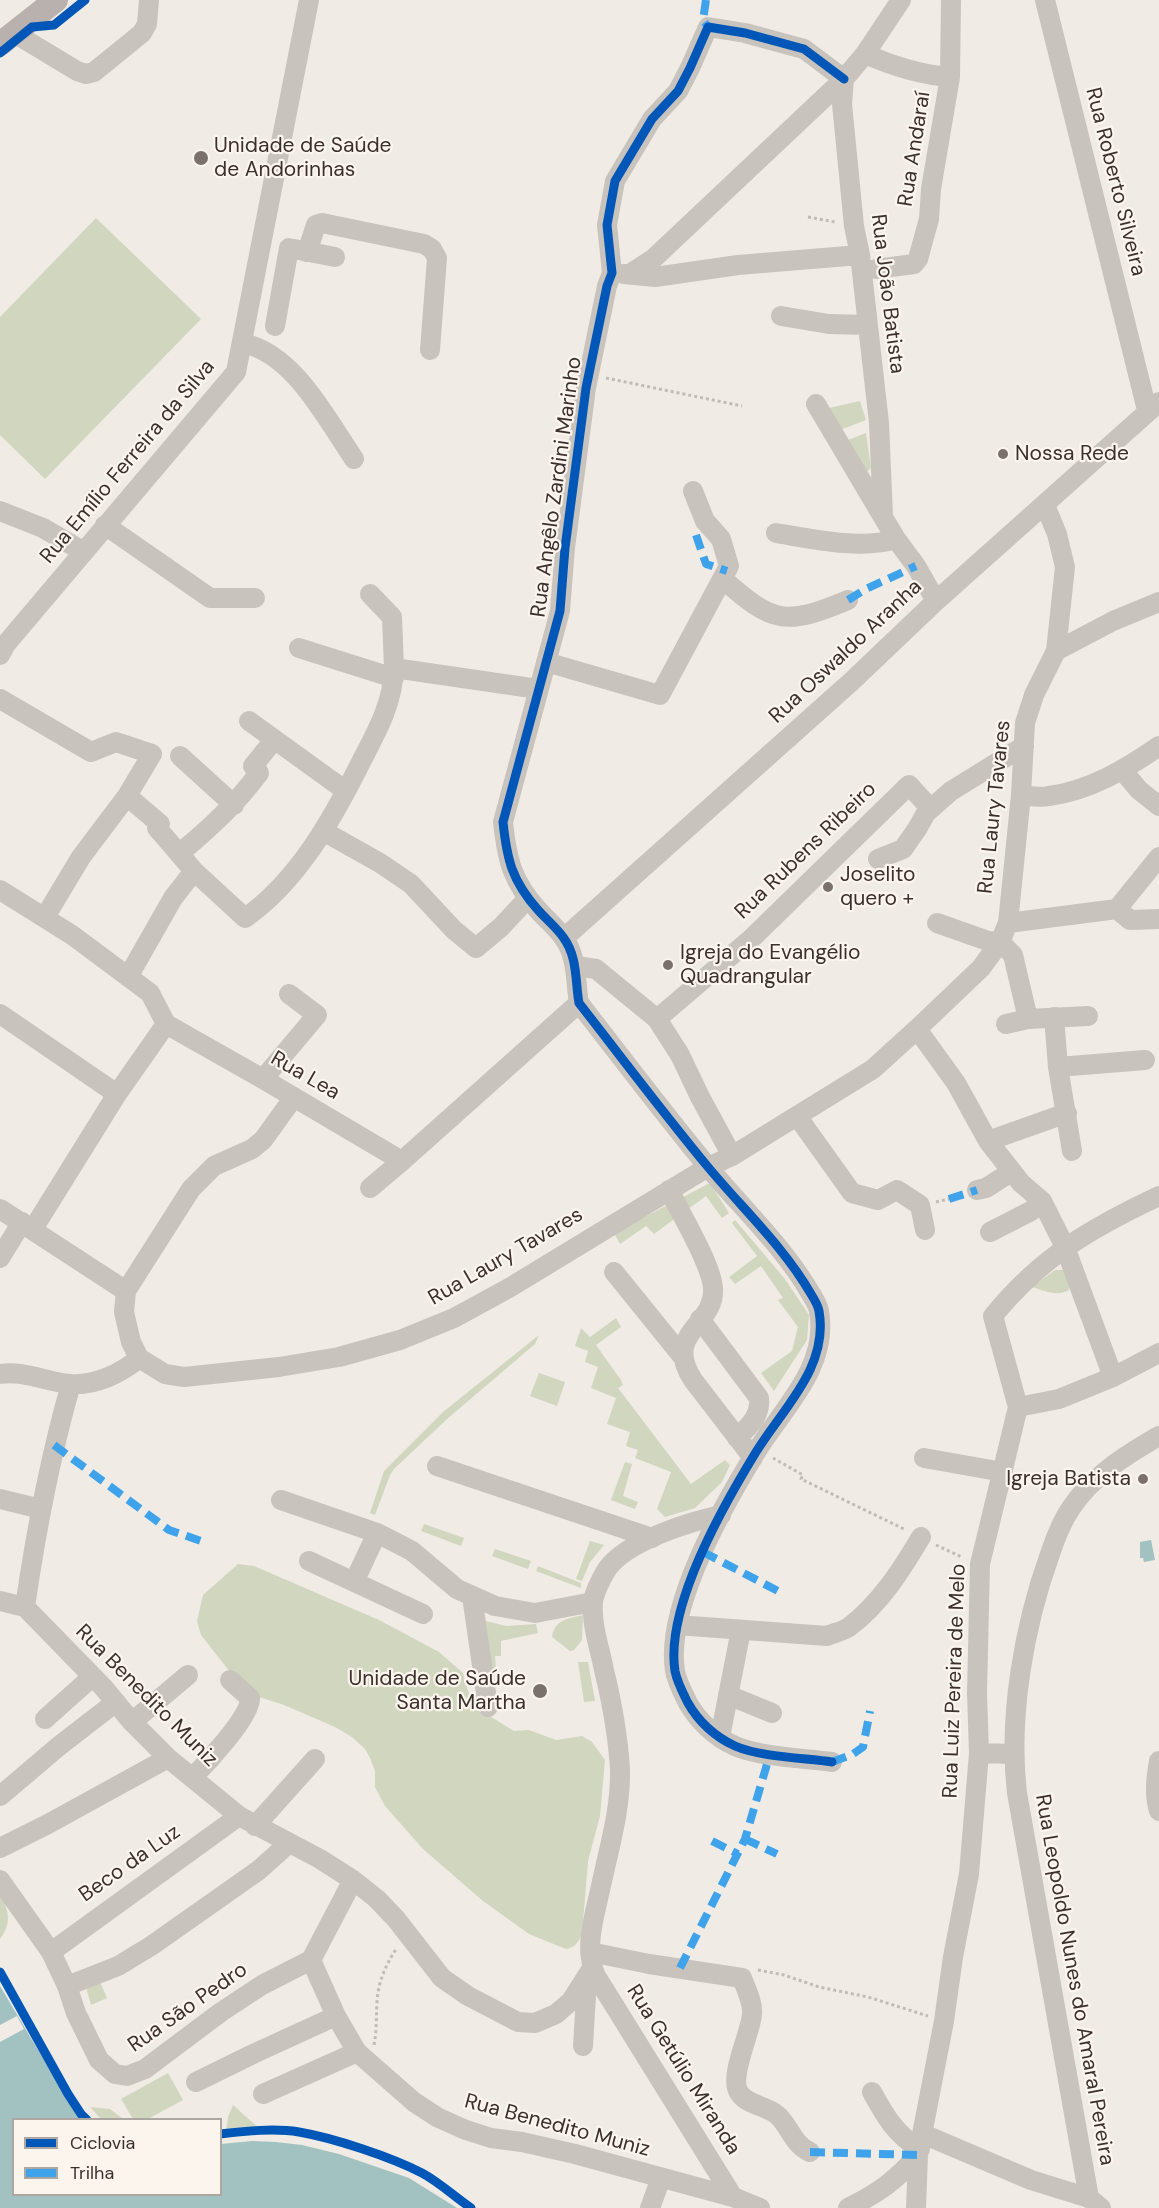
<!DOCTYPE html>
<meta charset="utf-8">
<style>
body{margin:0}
#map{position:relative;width:1159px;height:2208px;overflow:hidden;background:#f0ebe5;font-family:"DM Sans",sans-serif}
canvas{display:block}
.legend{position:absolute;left:12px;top:2118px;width:210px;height:78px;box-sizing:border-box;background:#fbf5ee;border:2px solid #aea6a0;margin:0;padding:8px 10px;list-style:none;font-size:18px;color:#3b302b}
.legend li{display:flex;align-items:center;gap:12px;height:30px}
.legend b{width:30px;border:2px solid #aea6a0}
</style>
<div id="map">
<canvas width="1159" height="2208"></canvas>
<ul class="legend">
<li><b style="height:8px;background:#0057b8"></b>Ciclovia</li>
<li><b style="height:8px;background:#3fa3eb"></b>Trilha</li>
</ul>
</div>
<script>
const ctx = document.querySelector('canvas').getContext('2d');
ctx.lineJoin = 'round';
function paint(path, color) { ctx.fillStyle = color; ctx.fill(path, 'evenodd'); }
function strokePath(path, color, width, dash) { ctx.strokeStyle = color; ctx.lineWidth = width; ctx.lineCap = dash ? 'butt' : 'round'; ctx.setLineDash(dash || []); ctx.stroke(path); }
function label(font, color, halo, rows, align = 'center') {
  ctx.font = font + ' "DM Sans",sans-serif'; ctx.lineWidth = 4.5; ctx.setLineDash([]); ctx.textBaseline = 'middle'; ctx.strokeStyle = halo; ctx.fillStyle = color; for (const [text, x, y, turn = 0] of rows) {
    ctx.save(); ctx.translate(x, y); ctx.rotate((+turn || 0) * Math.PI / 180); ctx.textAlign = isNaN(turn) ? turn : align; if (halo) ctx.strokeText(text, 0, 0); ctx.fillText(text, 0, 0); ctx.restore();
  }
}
paint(new Path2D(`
 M96,218L201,319L45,479L0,435V317Z
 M860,401L866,420L835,432L825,409Z
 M866,433L871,468L868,471L864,469L843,442Z
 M710,1183L729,1213L722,1218L706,1196L654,1234L646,1226L620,1244L614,1233Z
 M735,1220L785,1279L809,1315L807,1340L774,1391L761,1373L792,1351L798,1327L778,1300L783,1298L761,1266L735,1284L729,1277L757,1256L732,1223Z
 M1055,1270H1065L1071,1278L1069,1290C1057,1297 1045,1291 1032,1287Z
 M616,1318L621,1327L596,1345L621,1380L623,1385L618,1388L691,1484L725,1460L730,1465L722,1482L695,1508L665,1517L657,1509L671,1472L635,1458L638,1450L626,1446L630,1432L607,1424L616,1398L591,1388L598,1367L585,1362L588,1351L575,1346L581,1328L590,1337Z
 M539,1335L535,1344L447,1419L394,1469L390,1475L375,1515L370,1513L384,1471L443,1412Z
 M539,1373L565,1382L557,1406L530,1396Z
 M625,1462L632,1464L623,1496L638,1502L635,1509L611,1500Z
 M424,1524L464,1538L461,1546L421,1531Z
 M590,1541L604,1545L590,1562L582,1581L576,1579Z
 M495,1549L531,1561L528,1569L492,1556Z
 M238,1564L254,1566L379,1620L439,1652L463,1673L468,1691L483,1712L514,1731L529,1730L556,1740L582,1736L592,1742L605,1760L600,1816L588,1861L582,1934C579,1942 574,1948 566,1949L529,1934L483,1901L423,1849L385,1806L375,1787V1771L370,1758L365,1749L352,1737L335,1727L284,1705L259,1697L234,1677L201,1635L197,1621L203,1595Z
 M538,1566L581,1583V1588L536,1571Z
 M583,1615L582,1640L574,1650L570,1651L552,1637C555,1619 568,1619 583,1615Z
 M486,1621L506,1626L536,1624L538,1633L501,1641V1656H495L496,1669L487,1670Z
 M578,1662H588L595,1701L584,1702Z
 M0,1892C8,1910 13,1922 0,1939Z
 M97,1975L107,1998L91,2005L87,1991L88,1983Z
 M168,2073L183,2100L148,2119H133L121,2099Z
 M233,2105L261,2130L226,2132L228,2117Z
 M90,2107L110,2109L123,2119H101Z`), '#d1d6bf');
paint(new Path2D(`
 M1151,1540L1155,1560L1144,1562L1143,1558H1140V1542Z
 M0,1986L79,2119L14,2120V2194H220L221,2144L252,2141L276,2142L302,2145L339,2154L409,2178L457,2208H0Z`), '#a1c2c1');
paint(new Path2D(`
 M17,2016L24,2029L0,2042V2025Z`), '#f0ebe5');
strokePath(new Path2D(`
 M808,217L835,222
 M606,378L742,406
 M936,1202L949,1199
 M773,1458L803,1475L801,1479L906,1530
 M936,1545L962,1557
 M758,1970L784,1975L819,1987L868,1997L928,2016
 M374,2045C377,2030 376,2017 377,2002C378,1982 386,1964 397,1948`), '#c2bbb6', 3, [3, 3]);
strokePath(new Path2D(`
 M1045,0L1147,410
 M14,33L77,71L86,74L94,72L142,33L147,24L149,0
 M865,54C893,66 920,75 950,77
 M844,79L842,104L854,226L860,255L879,423L883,516
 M294,249L335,257
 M307,252L316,225L322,223L424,244L432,249L437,258L430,350
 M876,269L914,264L918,259L929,219L931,189L950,77L951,0
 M624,274L655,277L738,265L860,255
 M630,274L653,259L844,79L865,54L901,0
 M781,316L829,324L867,325
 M275,326L289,248
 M243,343C294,354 326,418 354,459
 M816,404L896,539L916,566L936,601
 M0,511L43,528L84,552
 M105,525L210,598H255
 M776,533C812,539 861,550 896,539
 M723,579C773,624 786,626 848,600
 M370,594L392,617L394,668
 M299,648L394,678
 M1056,651L1113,621L1159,602
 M0,655L6,644L236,372L309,0
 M546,662L660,695L729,566L721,539L705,521L693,491
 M0,699L91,752L116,742L152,754L127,796L81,857L45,917
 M249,721L346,791
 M180,756L234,805
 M1122,770L1139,790L1159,806
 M1021,795C1030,796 1040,798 1049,796C1089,791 1126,769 1159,746
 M127,796L160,824L157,828L194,871L245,918C298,881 333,818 361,762C377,731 393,703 394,668L538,689
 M323,831L380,863L411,884L454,930L476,948L501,927L528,898
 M180,853C210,828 236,804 259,773L253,766L274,740
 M878,859L903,849L917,829L926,813L951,791L1024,746
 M0,890L72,935L150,993L166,1024L263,1079L402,1161L579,1003
 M1117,909L1130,920L1159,919
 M937,923L988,941L1000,942L1013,955L1028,1019
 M1008,923L1117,909L1159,857
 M564,938L852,681L936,601L1159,402
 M576,966L596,969L657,1019L680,1055L700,1097L732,1156
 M128,977L173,898L194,871
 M0,1014L117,1094
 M1054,1017L1058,1067L1072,1151
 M657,1019L753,937L909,785L930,808
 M1006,1024L1028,1019L1088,1016
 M917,1029L956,1083L988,1141L1021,1183L1042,1201L1065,1247L1113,1377
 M1058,1067L1145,1060
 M263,1079L317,1015L289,994
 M294,1097L263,1140L252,1149L214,1166L191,1189L126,1291L124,1312L131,1342L139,1358L165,1374L184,1377L279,1367L339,1357L400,1340L454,1318L509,1288L708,1167L732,1156L873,1069L917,1029L981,968L1000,942L1008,923L1021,795L1025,723L1034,695L1056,651L1065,567L1057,534L1045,505
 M797,1116L852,1193L878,1200L897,1190L920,1205L925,1230
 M988,1141L1067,1113
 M370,1188L402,1161
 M669,1190C681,1214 711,1264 713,1288C716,1326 662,1332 693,1380L753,1458
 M977,1190L986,1188L1011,1172
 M0,1209L126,1291
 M33,1229L117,1094L166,1024
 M990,1232L1031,1211L1042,1201
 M0,1258L22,1222
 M614,1272L682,1356
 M700,1319L759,1398C761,1416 749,1426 737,1438
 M0,1374C24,1370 46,1382 70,1384C95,1386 122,1373 139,1358
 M1018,1407L1059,1399L1113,1377L1159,1353
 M924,1458L1003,1472
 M437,1466L652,1538
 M0,1499L41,1509
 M281,1500L377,1533L412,1551L457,1589L495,1606L535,1613L593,1602
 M721,1515C689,1522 627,1541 607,1569C602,1577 594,1593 593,1602C591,1624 600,1649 604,1670C612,1703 618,1736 620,1769C621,1809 609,1848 601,1886C595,1914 583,1949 596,1976L733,2197
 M309,1561L423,1614
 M354,1582L377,1533
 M472,1596L488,1707
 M0,1601L25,1607L103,1687L132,1722L168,1758L239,1816L320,1859L353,1880L377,1899L396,1919L442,1978L468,1996L518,2022L535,2023L556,2014L571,2001L592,1968
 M25,1607C36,1531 50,1457 71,1384
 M677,1625L827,1636C834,1633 843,1631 849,1627C880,1604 902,1569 921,1537
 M728,1695L772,1713
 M45,1719L92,1677
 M132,1722L188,1675
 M720,1737L741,1630
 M979,1753L1014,1754
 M1159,1761C1156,1779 1154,1794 1159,1811
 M832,1762C804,1758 760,1757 735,1746C715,1737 698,1721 688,1703C683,1693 677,1682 675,1671C665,1607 723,1506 756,1452C783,1408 829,1367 819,1311C818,1305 814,1299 811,1294C784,1247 742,1208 708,1167C664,1114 622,1058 579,1003C575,981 578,957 563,937C556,927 546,919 538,910C512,881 507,860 503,822L560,611L565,548L586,388L607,286L612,273L607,225L615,181L652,119L678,91L690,68L708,27L745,33L804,49L844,79
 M192,1778C205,1765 252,1715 250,1698L230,1680
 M0,1796L59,1746L116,1702
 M255,1826L315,1759
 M0,1848L48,1824L168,1758
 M0,1880L51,1952L67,1986L76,2013L99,2060L115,2074L127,2076L145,2069L221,2012L262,1985L311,1960L353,1880
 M51,1952L239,1816
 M590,1952L649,1964L742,1978C746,1989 753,2002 752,2014C751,2033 727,2079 740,2094C748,2105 766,2106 776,2114C790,2125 792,2144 810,2152
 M311,1960L336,2016L357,2052L414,2102L437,2117L466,2130L491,2138L522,2142L575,2154L733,2197L760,2208
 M67,1986L118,1966L151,1946L259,1870L289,1843
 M583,2046L587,1979
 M196,2082L253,2054L336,2016
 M872,2092C885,2116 896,2135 920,2149
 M263,2094L357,2052
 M923,2134L1031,2180L1089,2198L1101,2208
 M1089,2198L1017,1793C1008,1717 1024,1626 1050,1554C1055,1539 1062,1521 1071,1508C1092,1476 1126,1455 1159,1436
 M650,2208L661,2178
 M848,2208C880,2192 895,2181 918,2155
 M916,2208L918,2155L944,2021L953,1957L969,1874L979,1753L977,1693L980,1564L1018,1407L993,1316C1041,1257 1091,1228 1159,1196`), '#c9c3be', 20);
strokePath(new Path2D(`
 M0,44L56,0`), '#b8b1ad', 24);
strokePath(new Path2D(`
 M706,0L703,20L708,27
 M696,535L706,564L727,571
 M848,600L866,589L916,566
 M949,1199L977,1190
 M54,1445L169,1530L207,1543
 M703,1552L778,1591
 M832,1762L853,1754L863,1747L870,1711
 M745,1839L777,1854
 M712,1841L738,1854
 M680,1968L745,1839L770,1754
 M810,2152L918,2155`), '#3fa3eb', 8, [15, 8]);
strokePath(new Path2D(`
 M0,53L32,27L54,25L85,0
 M832,1762C804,1758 760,1757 735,1746C715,1737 698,1721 688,1703C683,1693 677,1682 675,1671C665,1607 723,1506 756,1452C783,1408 829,1367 819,1311C818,1305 814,1299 811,1294C784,1247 742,1208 708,1167C664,1114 622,1058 579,1003C575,981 578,957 563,937C556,927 546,919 538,910C512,881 507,860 503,822L560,611L565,548L586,388L607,286L612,273L607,225L615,181L652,119L678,91L690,68L708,27L745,33L804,49L844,79
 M0,1972L68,2094L81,2114L87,2120
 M220,2134C246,2131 274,2128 299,2132C334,2138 391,2157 422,2173C439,2182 455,2197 471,2208`), '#0057b8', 9);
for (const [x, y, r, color] of [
 [201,158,8,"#7a716c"],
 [1003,454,6,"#7a716c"],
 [828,887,6,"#7a716c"],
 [668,965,6,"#7a716c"],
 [1143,1479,6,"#7a716c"],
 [540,1691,8,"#7a716c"]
]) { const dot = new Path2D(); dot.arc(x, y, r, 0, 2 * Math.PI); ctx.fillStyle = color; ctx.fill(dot); strokePath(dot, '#fbf5ee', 2); }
label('21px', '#3b302b', '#fbf5ee', [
 ["Unidade de Saúde",214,146],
 ["de Andorinhas",214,170],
 ["Nossa Rede",1015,454],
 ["Joselito",840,875],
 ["quero +",840,899],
 ["Igreja do Evangélio",680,953],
 ["Quadrangular",680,977],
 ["Igreja Batista",1131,1479,"right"],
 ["Unidade de Saúde",526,1679,"right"],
 ["Santa Martha",526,1703,"right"]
], 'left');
label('21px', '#3b302b', '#fbf5ee', [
 ["Rua Andaraí",915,149,-81],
 ["Rua Roberto Silveira",1115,182,76],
 ["Rua João Batista",887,294,83],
 ["Rua Emílio Ferreira da Silva",128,462,-50],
 ["Rua Angêlo Zardini Marinho",557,487,-82],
 ["Rua Oswaldo Aranha",846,652,-43],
 ["Rua Laury Tavares",995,807,-84],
 ["Rua Rubens Ribeiro",806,851,-44],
 ["Rua Lea",305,1076,30],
 ["Rua Laury Tavares",506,1257,-30],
 ["Rua Luiz Pereira de Melo",955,1681,-88],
 ["Rua Benedito Muniz",146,1696,45],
 ["Beco da Luz",130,1864,-35],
 ["Rua Leopoldo Nunes do Amaral Pereira",1074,1980,80],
 ["Rua São Pedro",188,2008,-35],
 ["Rua Getúlio Miranda",683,2070,58],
 ["Rua Benedito Muniz",557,2126,15]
]);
</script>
